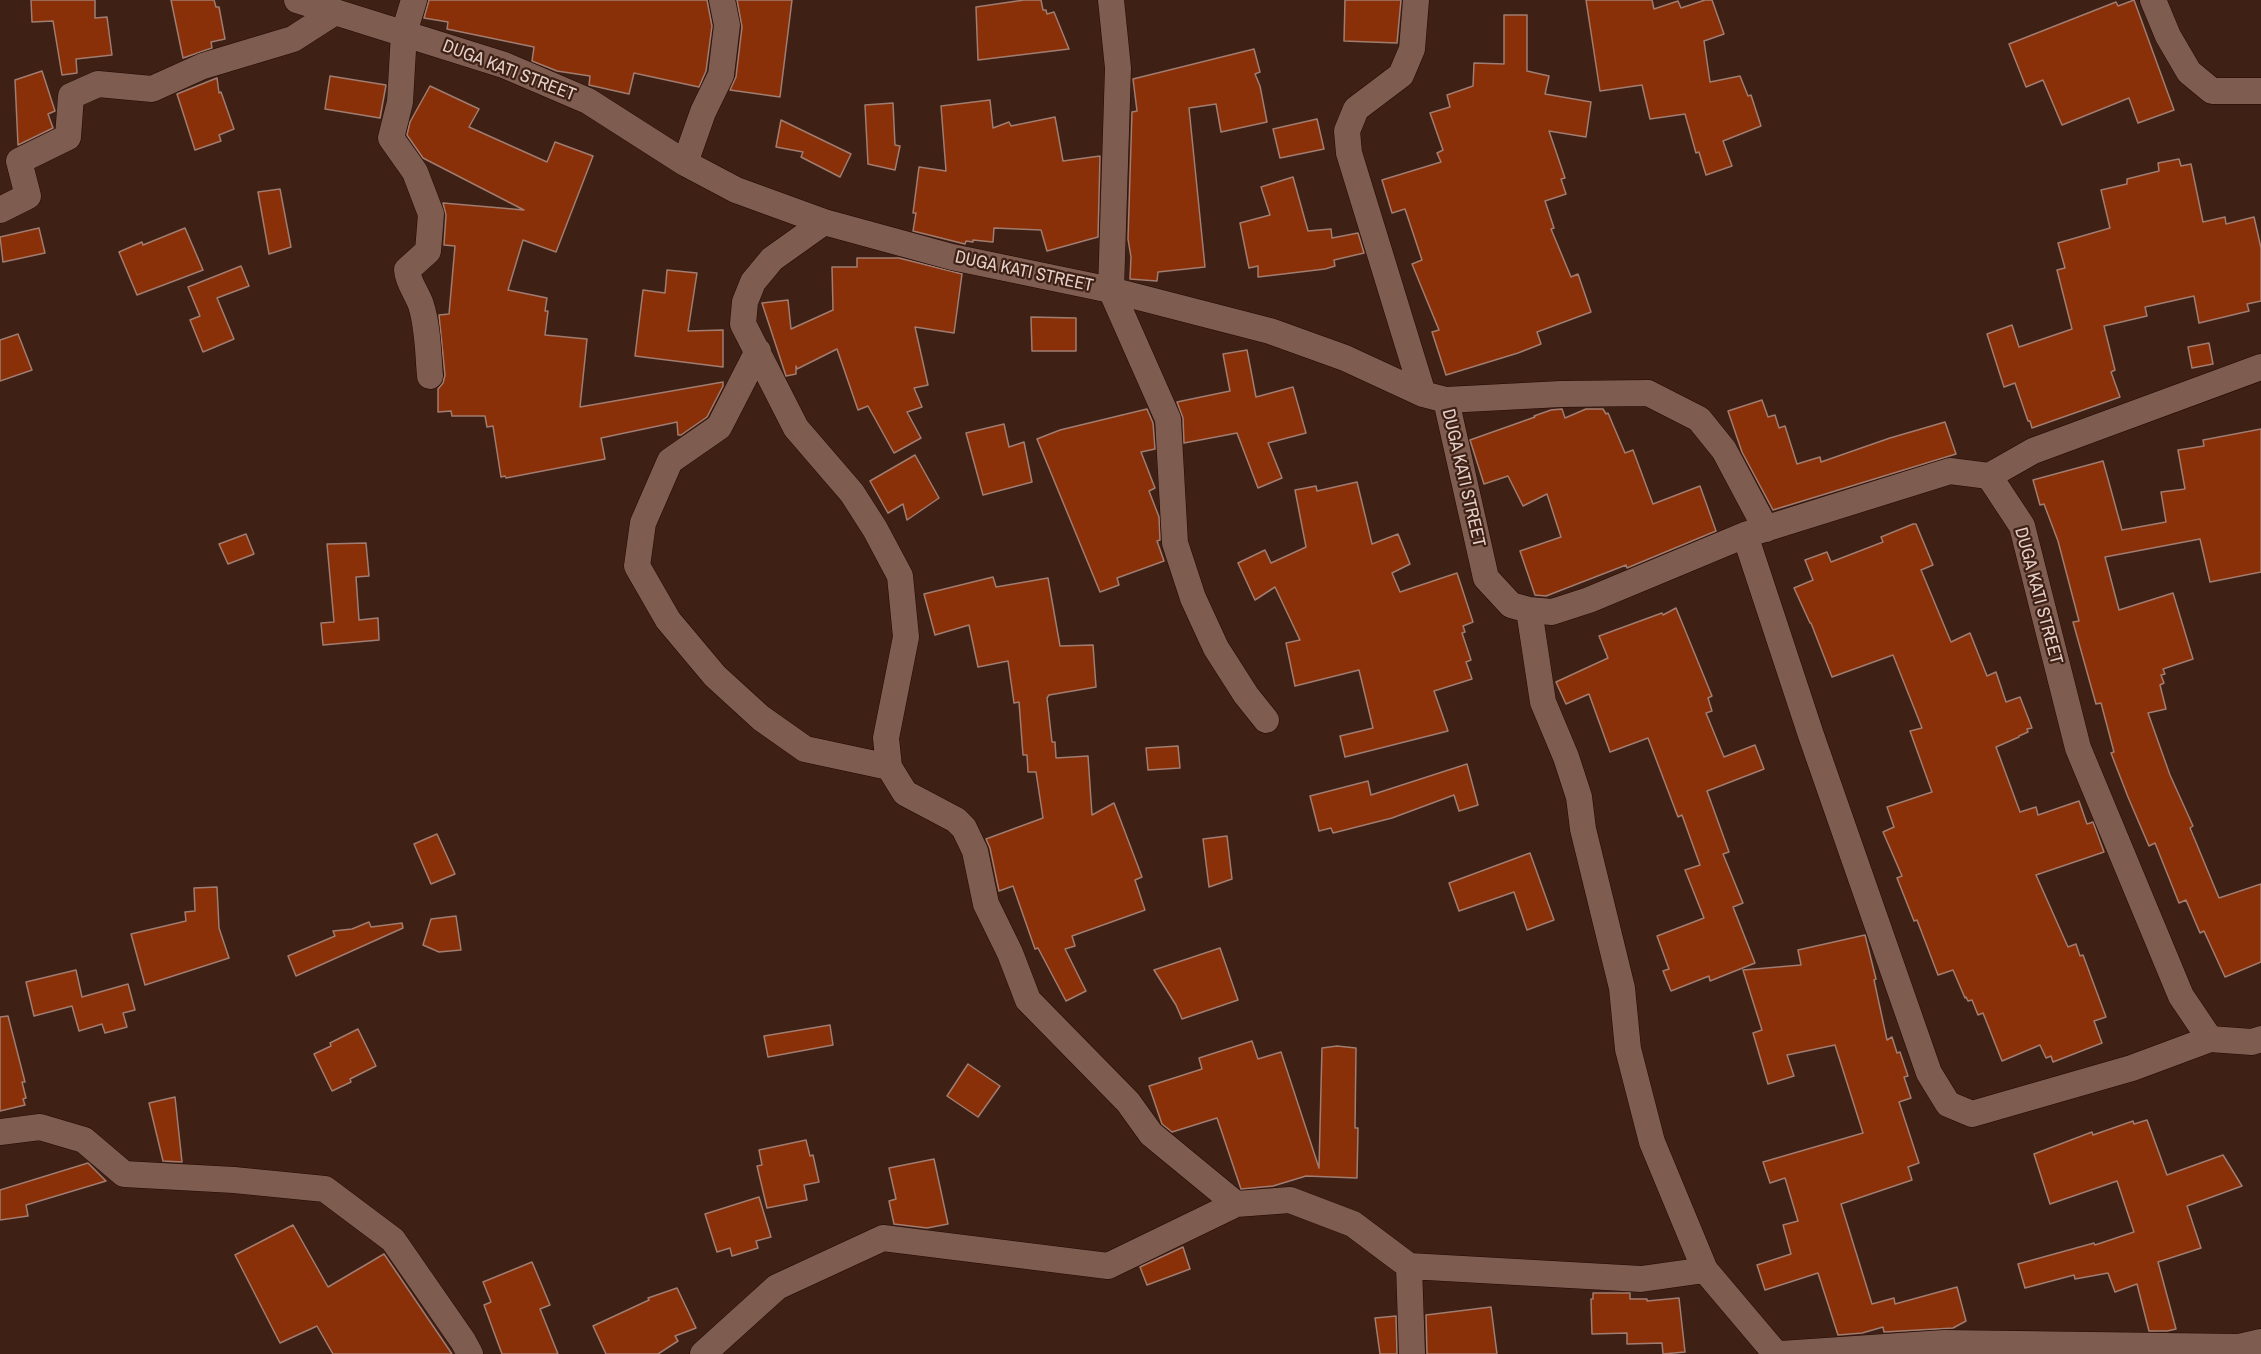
<!DOCTYPE html>
<style>
body{margin:0}
canvas{display:block;background:#3e2015}
</style>
<canvas width="2261" height="1354"></canvas>
<script>
const ctx = document.querySelector('canvas').getContext('2d');
ctx.lineJoin = 'round';
function paint(path, color) { ctx.fillStyle = color; ctx.fill(path, 'evenodd'); }
function strokePath(path, color, width, dash) { ctx.strokeStyle = color; ctx.lineWidth = width; ctx.lineCap = dash ? 'butt' : 'round'; ctx.setLineDash(dash || []); ctx.stroke(path); }
function label(font, color, halo, rows, align = 'center') {
  ctx.font = font + ' "Archivo Narrow",sans-serif'; ctx.lineWidth = 4.5; ctx.setLineDash([]); ctx.textBaseline = 'middle'; ctx.strokeStyle = halo; ctx.fillStyle = color; for (const [text, x, y, turn = 0] of rows) {
    ctx.save(); ctx.translate(x, y); ctx.rotate((+turn || 0) * Math.PI / 180); ctx.textAlign = isNaN(turn) ? turn : align; if (halo) ctx.strokeText(text, 0, 0); ctx.fillText(text, 0, 0); ctx.restore();
  }
}
const building = new Path2D(`
 M31,0H95V18L107,17L112,55L76,59L77,73L62,75L53,21L32,22Z
 M171,0H214L216,7H219L225,39L211,42L212,48L183,58Z
 M429,0H707L712,26L706,71L699,87L634,73L629,94L589,85L590,76L557,71L532,61L534,47L447,29L448,22L424,18Z
 M737,0H792L780,97L730,90L736,77L742,27Z
 M1024,0H1041L1043,10H1046L1047,14L1054,12L1069,49L978,60L976,7Z
 M1345,0H1401L1397,43L1344,41Z
 M1586,0H1652L1654,9L1678,1L1681,8L1705,0H1712L1724,34L1704,41L1710,82L1740,76L1748,96L1751,95L1761,126L1723,141L1732,166L1706,175L1699,152L1696,153L1685,114L1650,119L1642,85L1600,91Z
 M2134,0L2174,110L2138,123L2129,98L2062,125L2043,80L2026,87L2009,44L2116,2L2118,6Z
 M1504,15H1527V71L1549,76L1545,94L1591,102L1586,137L1549,131L1565,178L1561,179L1566,194L1545,201L1554,228L1551,229L1571,277L1578,274L1591,312L1537,332L1541,344L1518,353L1446,375L1432,332L1439,330L1412,264L1422,260L1405,209L1392,213L1382,180L1441,162L1437,153L1443,150L1430,113L1450,107L1447,95L1473,86L1474,63L1504,64Z
 M1254,49L1260,72L1255,74L1260,86L1267,122L1221,132L1216,104L1189,108L1205,267L1158,272L1157,281L1130,279L1131,257L1128,239L1132,112L1137,111L1133,79Z
 M42,71L55,111L48,114L53,128L18,145L15,80Z
 M330,76L386,85L380,118L325,109Z
 M217,78L219,93L221,92L234,129L219,135L221,141L195,150L177,94Z
 M430,86L479,109L469,127L547,162L555,142L593,156L556,252L523,240L508,290L547,298L545,311H548L545,335L587,339L580,407L723,382V386L707,417L681,435H678L677,422L601,438L605,459L506,478L505,476L501,477L493,426L487,427L485,416H452L451,411L438,412V389L443,383L445,375L439,315L449,314L455,246L444,245L446,215L443,203L524,210L423,158L407,135L410,122Z
 M990,100L993,128L1009,122L1011,126L1055,117L1063,161L1100,156L1098,237L1047,251L1041,230L994,228L993,242L973,240V242L966,241L965,244L913,231L916,213H913L919,167L946,171L941,106Z
 M893,103L895,145L900,146L895,170L868,164L865,105Z
 M1317,119L1324,149L1280,158L1273,129Z
 M781,120L851,154L840,177L801,157L803,152L776,147Z
 M2179,159L2181,166L2191,164L2203,222L2225,217L2226,224L2254,217L2261,248V301L2247,304L2249,311L2199,323L2194,296L2145,307L2147,316L2104,326L2115,370L2111,372L2120,397L2032,428L2030,421H2028L2015,383L2004,387L1987,334L2012,325L2019,347L2072,329L2057,270L2065,268L2058,243L2110,228L2101,190L2127,184V179L2159,171L2158,163Z
 M1293,177L1308,231L1331,229L1332,238L1358,233L1364,253L1334,260L1335,266L1325,269L1258,277V266L1249,268L1240,223L1270,215L1261,187Z
 M280,189L291,247L269,254L258,192Z
 M39,228L45,253L3,262L0,237Z
 M185,228L203,270L137,295L119,252L142,242L143,245Z
 M857,258H899L962,274L954,333L915,327L928,385L914,388L922,407L907,412L921,438L894,453L868,406L858,410L837,349L797,369L796,366V374L786,376L762,303L788,300L791,329L833,310L832,267H857Z
 M241,266L249,286L217,298L234,339L203,352L190,320L200,316L188,287Z
 M667,270L697,273L688,331L723,330V367L635,356L643,290L665,293Z
 M1031,317L1076,318V351H1032Z
 M18,334L32,370L0,381V340Z
 M2209,343L2213,364L2192,368L2188,347Z
 M1247,350L1256,397L1293,387L1306,433L1268,443L1282,478L1258,488L1237,433L1184,443L1183,418L1177,402L1230,391L1223,354Z
 M1762,400L1768,417L1775,415L1779,428L1785,426L1797,464L1820,457L1821,462L1890,438L1945,422L1956,454L1773,510L1742,452L1728,411Z
 M1147,409L1153,423L1155,449L1141,452L1155,488L1149,491L1159,517L1160,540L1157,541L1164,561L1117,578L1119,585L1100,592L1037,439L1060,430Z
 M1562,409L1565,418L1586,409H1603L1606,414L1608,413L1625,453L1633,450L1653,504L1700,486L1716,531L1627,568L1626,565L1546,596L1535,595L1520,551L1561,537L1547,494L1523,506L1508,476L1484,484L1470,440L1535,417L1534,416L1551,410Z
 M1004,424L1009,447L1024,442L1032,482L983,495L966,433Z
 M2261,429V572L2210,582L2200,539L2105,557L2119,610L2173,593L2193,659L2163,669L2165,674L2161,675L2164,683L2160,685L2166,709L2148,713L2170,775L2193,826L2190,828L2219,898L2261,884V962L2225,977L2204,931L2200,933L2186,900L2179,903L2155,843L2149,846L2128,797L2111,753L2114,752L2101,703L2096,704L2073,622L2079,621L2058,541L2044,504L2040,505L2033,480L2103,461L2122,530L2166,522L2161,492L2185,489L2178,450L2204,446L2203,440Z
 M915,455L939,498L907,520L903,504L888,513L870,481Z
 M1357,482L1372,544L1398,534L1410,564L1392,573L1400,592L1457,573L1473,622L1463,626L1465,632L1462,633L1471,660L1466,662L1472,679L1434,691L1448,731L1345,757L1340,736L1373,728L1359,670L1295,686L1286,643L1300,640L1275,587L1255,600L1238,563L1265,550L1271,563L1306,547L1295,490L1316,486L1317,491Z
 M1913,524H1916L1933,565L1921,570L1951,642L1970,633L1987,676L1996,672L2006,702L2020,697L2032,728L2027,729L2028,732L2019,736V737L1996,747L2020,812L2036,807L2038,815L2079,801L2087,824L2093,822L2104,852L2036,875L2068,947L2076,944L2080,956L2083,955L2106,1017L2094,1021L2102,1043L2053,1062L2051,1056L2046,1058L2040,1045L2002,1061L1983,1013L1978,1015L1972,1000L1968,1001L1966,997L1965,998L1953,970L1938,975L1917,920L1914,921L1897,878L1902,876L1883,832L1894,827L1887,807L1932,792L1910,731L1922,728L1893,655L1832,677L1811,623H1810L1794,588L1813,580L1805,560L1827,552L1831,562L1883,542L1881,537Z
 M246,534L254,554L228,564L219,544Z
 M366,543L369,576L356,577L359,620L378,618L379,640L323,645L321,623L334,622L327,544Z
 M993,577L996,587L1048,578L1060,646L1093,645L1096,687L1049,695L1047,698L1052,742H1055L1056,758L1088,756L1092,815L1114,803L1142,877L1135,880L1145,910L1072,936L1075,946L1065,949L1086,991L1066,1001L1038,948L1035,949L1013,886L999,891L990,848L986,839L1043,818L1036,772H1028L1027,755H1023L1019,702L1014,703L1008,661L978,667L969,625L935,635L924,594Z
 M1676,608L1712,696L1708,698L1712,711L1706,713L1724,757L1755,745L1764,769L1707,791L1729,852L1723,854L1743,903L1733,907L1755,963L1710,981L1709,976L1671,991L1663,971L1669,969L1657,936L1704,918L1685,870L1700,865L1682,815L1678,817L1648,738L1610,752L1589,694L1566,704L1556,682L1608,658L1599,636L1662,613L1663,615Z
 M1178,746L1180,768L1148,770L1146,748Z
 M1467,764L1478,805L1459,811L1454,795L1392,818L1333,833L1331,828L1319,831L1310,796L1368,781L1371,795Z
 M437,834L455,874L431,884L414,844Z
 M1227,836L1232,879L1209,887L1203,839Z
 M1530,853L1554,920L1527,930L1514,892L1459,911L1449,883Z
 M217,887L219,928L229,958L145,985L131,934L186,921L185,912L195,911L194,888Z
 M456,916L461,950L439,952L423,945L431,919Z
 M369,922L371,927L402,923L403,928L296,976L288,956L335,936L333,931L352,929Z
 M1865,935L1876,979L1874,980L1887,1040L1892,1037L1897,1053L1900,1052L1908,1076L1904,1077L1911,1098L1899,1102L1919,1163L1908,1167L1912,1180L1841,1204L1872,1304L1894,1298L1895,1304L1957,1287L1966,1321L1953,1328L1884,1332L1883,1327L1862,1333L1838,1335L1818,1273L1765,1290L1757,1265L1791,1254L1783,1225L1798,1221L1785,1178L1770,1183L1763,1162L1863,1133L1835,1045L1787,1055L1794,1076L1768,1084L1753,1033L1762,1030L1743,970L1801,965L1798,950Z
 M1220,948L1238,1000L1182,1019L1176,1005L1154,970Z
 M76,970L82,997L128,984L135,1010L123,1013L127,1027L105,1033L102,1024L79,1031L72,1006L34,1016L26,982Z
 M8,1016L25,1082H22L26,1098L23,1099L25,1105L0,1111V1017Z
 M830,1025L833,1045L768,1057L764,1036Z
 M358,1029L376,1066L350,1079L351,1082L332,1091L314,1054L331,1046L330,1043Z
 M1252,1041L1258,1059L1281,1052L1319,1168L1322,1048L1337,1046L1356,1048L1355,1128H1358L1357,1178L1306,1176L1273,1186L1241,1189L1217,1118L1172,1132L1162,1124L1149,1086L1202,1069L1199,1058Z
 M968,1064L1000,1086L978,1117L947,1096Z
 M175,1097L182,1162L163,1161L149,1103Z
 M2147,1120L2167,1175L2223,1155L2242,1186L2187,1206L2201,1248L2158,1262L2176,1329L2167,1331H2149L2137,1284L2115,1292L2108,1273L2075,1279L2074,1275L2025,1288L2018,1264L2094,1243L2095,1245L2134,1232L2117,1181L2050,1204L2034,1154L2092,1132L2093,1135L2133,1121L2134,1124Z
 M806,1140L810,1156L813,1155L819,1182L804,1185L807,1200L767,1208L757,1166L762,1165L759,1150Z
 M934,1159L948,1224L927,1228L894,1224L889,1201L896,1199L889,1168Z
 M88,1163L106,1181L26,1205L28,1216L0,1220V1190Z
 M759,1197L771,1237L756,1241L758,1248L732,1256L730,1248L717,1252L705,1214Z
 M293,1225L328,1287L384,1254L452,1354H333L317,1326L280,1343L235,1255Z
 M1183,1247L1190,1269L1147,1285L1140,1267Z
 M532,1262L550,1305L540,1309L558,1354H502L484,1305L491,1302L483,1282Z
 M677,1288L696,1328L675,1336L678,1341L658,1354H606L593,1326L649,1300L648,1298Z
 M1593,1293H1630V1299H1647V1301L1679,1298L1685,1352L1663,1354L1662,1343L1627,1344V1333L1592,1334L1591,1299H1593Z
 M1491,1307L1497,1354H1427L1426,1315Z
 M1396,1316L1397,1354H1380L1375,1318Z`);
paint(building, '#893008');
strokePath(building, '#a17c70', 1.5);
const minor = new Path2D(`
 M297,0L504,65L588,101L685,163L736,190L824,222L952,257L1111,290L1270,331L1345,358L1423,394L1446,400L1486,578L1511,605L1529,610L1552,612L1589,600L1745,535L1950,471L1989,476L2022,526L2078,748L2181,996L2210,1039L2252,1042L2261,1039
 M414,0L404,33L400,102L391,138L415,172L431,214L428,251L407,270C408,283 417,293 421,305C428,327 428,353 430,376
 M1111,0L1118,68L1111,290L1168,419L1175,543L1193,598L1216,648L1246,695L1266,720
 M1416,0L1412,49L1401,75L1356,109L1347,131L1349,153L1423,394
 M2153,0L2168,36L2189,72L2212,91H2261
 M685,163L703,112L721,75L727,25L722,0
 M0,210L28,196L19,161L68,137L71,96L98,84L152,89L203,66L293,39L335,12
 M824,222L772,259L753,282L745,302L743,324L796,428L852,493L875,529L900,576L906,637L886,738L889,767L905,793L956,820L964,828L975,851L986,904L1010,953L1028,1000L1128,1102L1151,1134L1236,1204
 M758,351L719,427L670,461L643,523L637,566L668,620L715,676L761,718L805,749L889,767
 M1446,400L1561,394L1648,393L1699,419L1724,450L1766,529
 M1989,476L2033,451L2261,367
 M1745,535L1811,735L1929,1073L1948,1104L1972,1114L2132,1068L2210,1039
 M1529,610L1543,702L1566,757L1579,797L1583,829L1622,988L1628,1049L1652,1142L1705,1270
 M0,1132L40,1127L84,1140L124,1174L234,1180L325,1189L393,1240L463,1341L470,1354
 M1409,1266L1412,1354
 M703,1354L777,1287L883,1238L1108,1266L1236,1204L1290,1200L1353,1224L1409,1266L1641,1279L1705,1270L1776,1354
 M1781,1354L1944,1343L2239,1347L2261,1342`);
strokePath(minor, '#230802', 27);
strokePath(minor, '#7f5c50', 26);
label('18px', '#e5d0c9', '#3e2015', [
 ["DUGA KATI STREET",509,71,21],
 ["DUGA KATI STREET",1024,272,12],
 ["DUGA KATI STREET",1463,478,77],
 ["DUGA KATI STREET",2038,596,75]
]);
</script>
